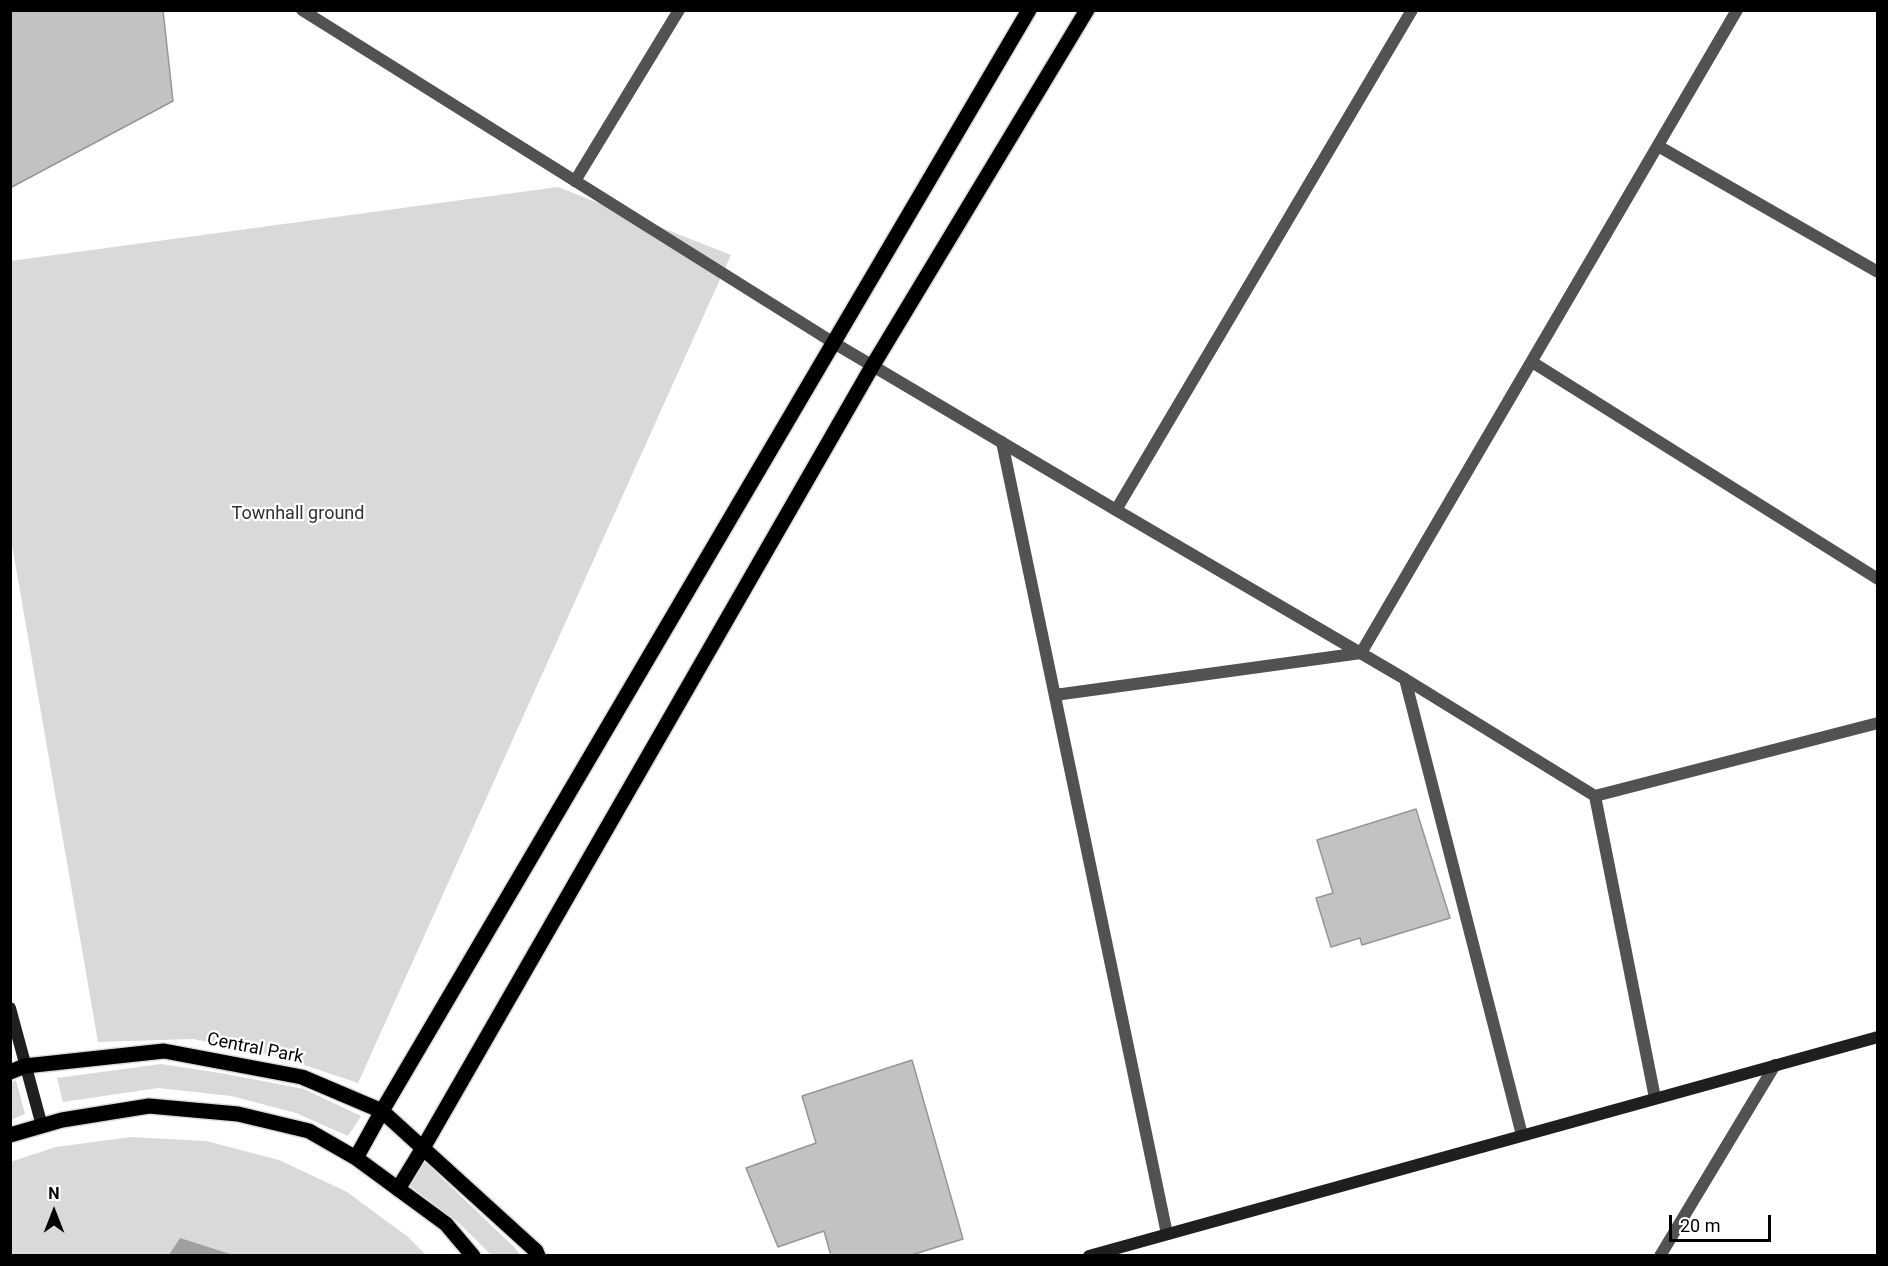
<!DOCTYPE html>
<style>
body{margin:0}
#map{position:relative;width:1888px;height:1266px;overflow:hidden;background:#fff;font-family:Roboto,sans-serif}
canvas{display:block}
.frame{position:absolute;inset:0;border:12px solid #000;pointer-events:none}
.north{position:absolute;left:24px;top:1182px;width:60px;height:60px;-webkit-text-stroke:4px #fff;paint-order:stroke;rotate:0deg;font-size:16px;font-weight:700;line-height:24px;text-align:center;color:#000}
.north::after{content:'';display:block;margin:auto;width:21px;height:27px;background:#000;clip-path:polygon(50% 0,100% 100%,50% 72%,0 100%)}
.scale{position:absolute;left:1669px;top:1215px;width:102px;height:27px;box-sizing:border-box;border:3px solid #000;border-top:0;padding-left:8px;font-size:18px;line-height:21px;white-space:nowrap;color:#000;-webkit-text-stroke:4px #fff;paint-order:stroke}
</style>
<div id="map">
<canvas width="1888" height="1266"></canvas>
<div class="frame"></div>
<div class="north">N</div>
<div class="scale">20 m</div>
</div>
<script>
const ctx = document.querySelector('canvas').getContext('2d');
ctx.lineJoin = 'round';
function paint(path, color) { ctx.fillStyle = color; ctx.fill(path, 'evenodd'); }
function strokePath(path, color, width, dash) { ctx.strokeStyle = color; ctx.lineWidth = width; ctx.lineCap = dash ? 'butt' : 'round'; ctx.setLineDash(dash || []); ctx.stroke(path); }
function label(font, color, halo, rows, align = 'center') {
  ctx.font = font + ' Roboto,sans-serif'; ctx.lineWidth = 4.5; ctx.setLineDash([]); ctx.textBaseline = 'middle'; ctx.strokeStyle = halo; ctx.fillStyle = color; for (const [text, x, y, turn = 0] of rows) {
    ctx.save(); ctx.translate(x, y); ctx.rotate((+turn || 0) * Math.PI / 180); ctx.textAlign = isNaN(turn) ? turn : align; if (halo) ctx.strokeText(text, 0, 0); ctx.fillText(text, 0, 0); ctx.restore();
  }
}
paint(new Path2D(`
 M558,187L731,255L358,1083L277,1056L193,1039L98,1042L11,539L10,261Z
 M161,1064L226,1074L304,1089L361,1116L348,1136L296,1113L231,1096L158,1088L63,1102L57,1078Z
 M16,1080L25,1114L11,1120V1083Z
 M131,1137L206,1141L279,1160L347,1192L408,1237L426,1255H11L10,1162L56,1147Z
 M425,1162L515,1248L520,1255H491L459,1223L410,1186Z`), '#d9d9d9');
paint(new Path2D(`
 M180,1238L233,1255H169Z`), '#a0a0a0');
const building = new Path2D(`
 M10,10H163L173,101L10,188Z
 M1416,809L1450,918L1362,945L1360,938L1331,947L1316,898L1333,893L1317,840Z
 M912,1060L963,1239L908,1256H831L824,1231L778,1247L746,1168L816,1143L802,1096Z`);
paint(building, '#c2c2c2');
strokePath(building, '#969696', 1.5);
const primary = new Path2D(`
 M10,1072L25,1066L164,1051L302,1077L382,1111L536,1251L538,1256
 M10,1135L62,1120L149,1106L238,1114L309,1131L356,1158L446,1224L473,1256
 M356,1158L382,1111L1029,10
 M398,1189L423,1148L873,365L1087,10`);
strokePath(primary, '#dbdbdb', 18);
strokePath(new Path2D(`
 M302,10L834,343L1116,510L1405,679L1595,796L1878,723
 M1658,146L1878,272
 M575,181L679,10
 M1532,362L1878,579
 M1002,442L1167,1234
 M1116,510L1412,10
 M1405,679L1522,1135
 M1055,695L1361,653L1737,10
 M1595,796L1655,1098
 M1660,1256L1775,1065`), '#525252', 12);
strokePath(new Path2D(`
 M10,1008L42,1126
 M1089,1256L1878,1037`), '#1f1f1f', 12);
strokePath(primary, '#000', 15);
label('18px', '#303030', '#fff', [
 ["Townhall ground",298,514]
]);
label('18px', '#000', '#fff', [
 ["Central Park",255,1049,11]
]);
</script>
